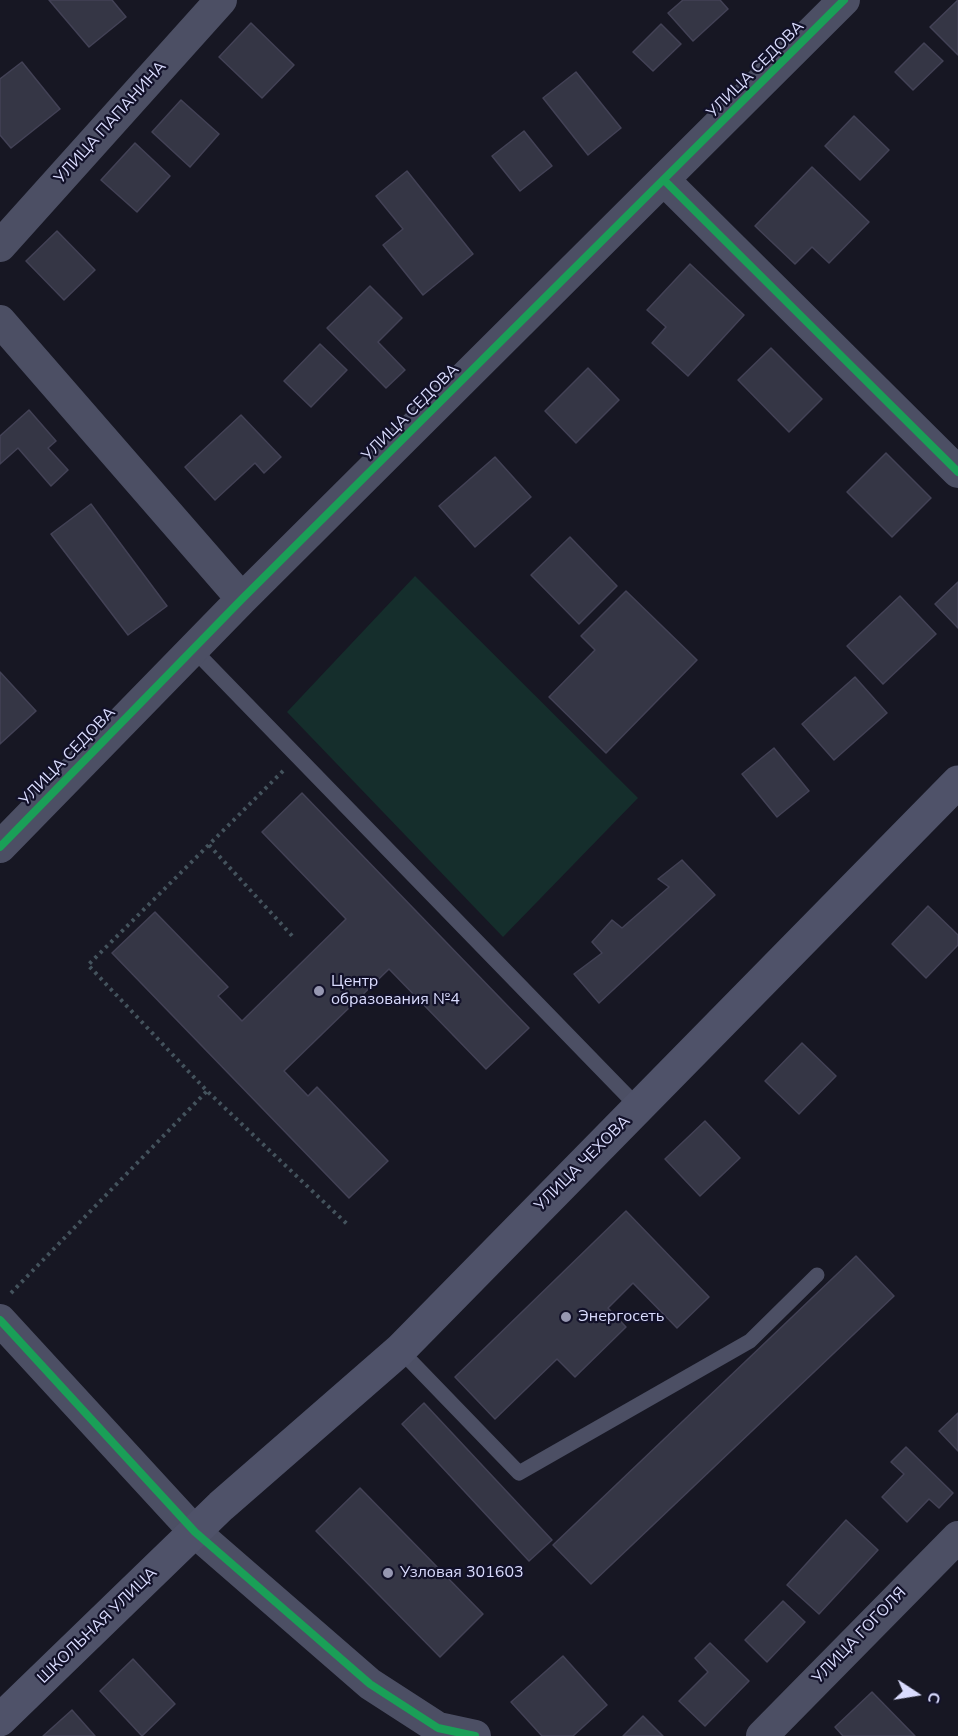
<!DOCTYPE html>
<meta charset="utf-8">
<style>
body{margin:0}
#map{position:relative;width:958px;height:1736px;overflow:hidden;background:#171723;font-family:"Nunito Sans",sans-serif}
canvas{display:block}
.north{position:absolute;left:886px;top:1664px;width:60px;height:60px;-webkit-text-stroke:4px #121129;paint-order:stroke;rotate:102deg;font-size:16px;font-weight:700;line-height:24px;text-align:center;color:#dadcfe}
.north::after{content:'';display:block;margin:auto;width:21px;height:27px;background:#dadcfe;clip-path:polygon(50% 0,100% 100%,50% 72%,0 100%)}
</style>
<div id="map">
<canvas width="958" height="1736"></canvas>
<div class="north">С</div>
</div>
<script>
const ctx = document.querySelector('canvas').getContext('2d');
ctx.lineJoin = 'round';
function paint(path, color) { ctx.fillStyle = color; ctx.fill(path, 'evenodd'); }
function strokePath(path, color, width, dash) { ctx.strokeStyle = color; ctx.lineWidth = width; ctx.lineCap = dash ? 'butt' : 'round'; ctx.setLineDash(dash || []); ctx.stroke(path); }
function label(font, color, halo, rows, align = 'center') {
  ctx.font = font + ' "Nunito Sans",sans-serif'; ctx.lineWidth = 4.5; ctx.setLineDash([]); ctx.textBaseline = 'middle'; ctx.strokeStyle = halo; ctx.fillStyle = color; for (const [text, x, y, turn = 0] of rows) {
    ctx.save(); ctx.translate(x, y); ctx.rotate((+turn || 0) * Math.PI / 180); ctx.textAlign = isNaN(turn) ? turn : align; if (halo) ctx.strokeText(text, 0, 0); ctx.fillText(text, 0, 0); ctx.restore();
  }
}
paint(new Path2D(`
 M415,576L638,798L503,937L287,712Z`), '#152e2c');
const building = new Path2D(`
 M49,0H112L126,17L89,47Z
 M683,0H720L728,9L693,41L668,13Z
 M958,0V55L930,27Z
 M251,23L294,65L262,98L219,57Z
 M661,24L681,44L653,71L633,52Z
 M924,43L943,61L913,90L895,72Z
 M22,62L60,109L11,148L0,135V79Z
 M576,72L621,128L588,155L543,98Z
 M181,100L219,134L190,167L152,132Z
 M854,116L889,150L860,180L825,146Z
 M524,131L552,166L520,191L492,156Z
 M135,143L170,176L137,212L101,180Z
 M812,167L869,222L829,263L812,247L795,264L755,226Z
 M407,171L473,254L423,295L383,245L403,229L376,196Z
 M57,231L95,270L64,300L26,261Z
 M690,264L744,315L688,376L652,343L666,327L647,310Z
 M370,286L402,318L378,342L405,370L386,388L327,328Z
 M320,344L347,370L311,407L284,381Z
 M771,348L822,399L789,432L738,380Z
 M588,368L619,400L576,443L545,411Z
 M29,410L56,441L48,448L68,470L51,486L18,448L0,464V436Z
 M241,415L281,457L264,473L255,463L215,500L185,467Z
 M886,453L931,498L892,537L847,492Z
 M495,457L531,497L475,547L439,506Z
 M91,504L167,606L128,635L51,534Z
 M570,537L617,586L579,624L531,575Z
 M958,582V628L935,604Z
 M626,591L697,660L606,753L549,697L595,650L581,636Z
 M900,596L936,634L883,684L847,646Z
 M0,672L36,711L0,744Z
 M855,677L887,713L834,760L802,724Z
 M774,748L809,791L777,817L742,774Z
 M302,793L529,1028L486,1069L389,969L284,1071L308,1096L317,1087L388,1161L349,1198L112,953L155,912L228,987L218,996L242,1021L346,919L262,832Z
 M682,860L715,895L599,1003L574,974L602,953L592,942L612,920L622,928L669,887L658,879Z
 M928,906L958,935V945L926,978L892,944Z
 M802,1043L836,1076L799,1114L765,1081Z
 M705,1121L740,1158L700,1196L665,1159Z
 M626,1211L709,1297L677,1328L633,1283L608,1308L626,1327L575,1377L557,1359L495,1419L455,1377Z
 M856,1256L894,1296L591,1584L553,1545Z
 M424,1403L552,1540L529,1561L402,1424Z
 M958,1413V1451L939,1431Z
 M906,1447L953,1493L939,1508L929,1499L907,1522L882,1497L904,1474L891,1462Z
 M360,1488L483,1614L440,1657L316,1531Z
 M846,1520L878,1550L819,1614L787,1585Z
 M783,1601L805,1622L767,1662L745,1640Z
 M710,1643L749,1681L705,1726L679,1701L708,1672L695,1658Z
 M563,1656L607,1705L573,1736H542L511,1702Z
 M133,1659L175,1704L142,1736L100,1691Z
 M872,1692L915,1736H843L835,1727Z
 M72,1710L95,1736H43Z
 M643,1716L663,1736H623Z`);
paint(building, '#353645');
strokePath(building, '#434256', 1.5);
strokePath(new Path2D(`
 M283,771L88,965L207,1091L347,1224
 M209,845L295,939
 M11,1293L207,1091`), '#44535d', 4, [3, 4.5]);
strokePath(new Path2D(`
 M193,649L639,1108
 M400,1350L519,1473L750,1341L817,1275`), '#4c4f64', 15);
strokePath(new Path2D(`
 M665,181L958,472
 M0,246L221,0
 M0,321L242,599
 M0,847L242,599L844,0
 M0,1320L195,1532L370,1684L438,1728L475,1736
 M762,1736L958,1537`), '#4c4f64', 32);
strokePath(new Path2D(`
 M0,1720L221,1506L400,1350L958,782`), '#4f5269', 33);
strokePath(new Path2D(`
 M665,181L958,472
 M0,847L242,599L844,0
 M0,1320L195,1532L370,1684L438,1728L475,1736`), '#1a9f57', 8);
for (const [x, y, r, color] of [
 [319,991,6,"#9697b1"],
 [566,1317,6,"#9697b1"],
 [388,1573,6,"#9697b1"]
]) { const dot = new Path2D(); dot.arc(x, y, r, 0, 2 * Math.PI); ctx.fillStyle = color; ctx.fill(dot); strokePath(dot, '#121129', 2); }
label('16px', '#dadcfe', '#121129', [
 ["УЛИЦА СЕДОВА",756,70,-45],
 ["УЛИЦА ПАПАНИНА",111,123,-48],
 ["УЛИЦА СЕДОВА",411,413,-45],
 ["УЛИЦА СЕДОВА",68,757,-46],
 ["УЛИЦА ЧЕХОВА",583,1164,-45],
 ["ШКОЛЬНАЯ УЛИЦА",98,1626,-44],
 ["УЛИЦА ГОГОЛЯ",860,1636,-46]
]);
label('16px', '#dadcfe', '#121129', [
 ["Центр",331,982],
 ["образования №4",331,1000],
 ["Энергосеть",578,1317],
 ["Узловая 301603",400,1573]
], 'left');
</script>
